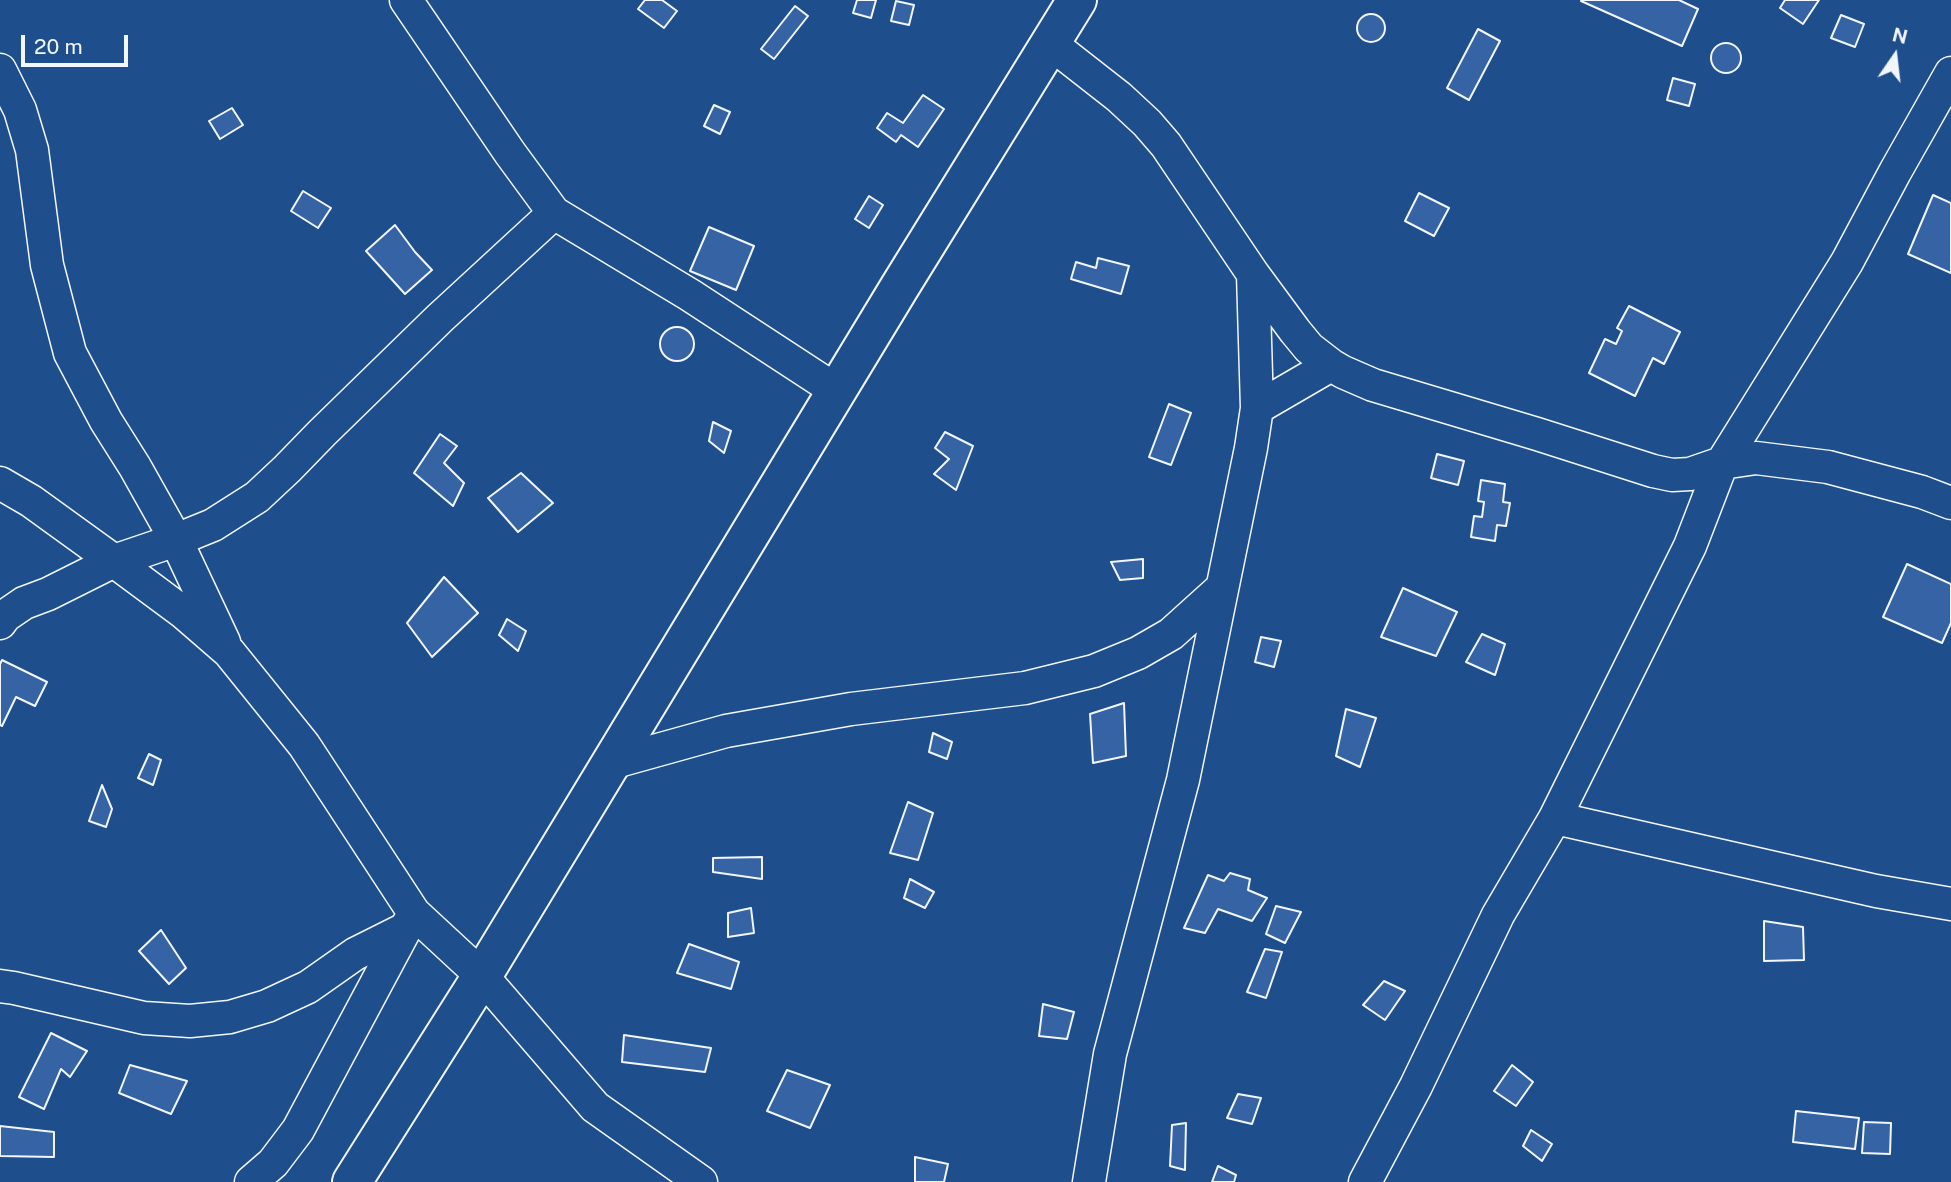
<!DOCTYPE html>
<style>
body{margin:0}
#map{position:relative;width:1951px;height:1182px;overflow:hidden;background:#1f4e8c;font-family:"Public Sans",sans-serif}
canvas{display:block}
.north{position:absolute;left:1860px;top:21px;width:70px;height:70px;-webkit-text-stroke:5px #1f4e8c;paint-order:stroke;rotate:14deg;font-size:19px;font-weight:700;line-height:28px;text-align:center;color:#f2f6ff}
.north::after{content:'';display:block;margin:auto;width:24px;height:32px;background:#f2f6ff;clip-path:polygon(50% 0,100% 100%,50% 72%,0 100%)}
.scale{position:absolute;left:21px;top:35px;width:107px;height:32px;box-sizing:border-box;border:4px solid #f2f6ff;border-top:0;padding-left:9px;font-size:21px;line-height:24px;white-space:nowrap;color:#f2f6ff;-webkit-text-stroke:5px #1f4e8c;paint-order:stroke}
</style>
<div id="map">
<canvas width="1951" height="1182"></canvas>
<div class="north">N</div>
<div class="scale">20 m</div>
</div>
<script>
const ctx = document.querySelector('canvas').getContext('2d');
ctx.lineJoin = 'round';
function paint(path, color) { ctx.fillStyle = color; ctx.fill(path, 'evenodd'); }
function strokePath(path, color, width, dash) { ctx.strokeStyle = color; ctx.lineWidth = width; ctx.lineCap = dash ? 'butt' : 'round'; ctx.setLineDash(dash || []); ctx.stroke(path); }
const building = new Path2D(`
 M645,0H662L677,11L664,28L638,9Z
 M857,0H876L871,18L853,13Z
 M1582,0H1679L1698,9L1682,46L1581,1Z
 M1785,0H1819L1803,24L1780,8Z
 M896,1L914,5L909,25L891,21Z
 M795,6L808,16L774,59L761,49Z
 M1357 28a14 14 0 1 1 28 0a14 14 0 1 1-28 0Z
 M1841,15L1864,24L1855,47L1831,38Z
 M1478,29L1500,41L1469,100L1447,88Z
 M1711 58a15 15 0 1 1 30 0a15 15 0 1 1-30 0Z
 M1673,78L1695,84L1689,106L1667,100Z
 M923,95L944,109L918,147L901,135L896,142L877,128L887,113L903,123Z
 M714,105L730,112L720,134L704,126Z
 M232,108L243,125L220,139L209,121Z
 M303,191L331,208L318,228L291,211Z
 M1419,193L1449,208L1434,236L1405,221Z
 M1933,195L1951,203V273L1908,254Z
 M869,196L883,205L869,228L855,219Z
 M395,225L415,252L432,270L405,294L366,251Z
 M709,227L754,246L736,290L690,271Z
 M1098,258L1129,266L1121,294L1071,279L1076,262L1096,268Z
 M1629,306L1680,332L1664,364L1653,358L1635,396L1589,373L1605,339L1616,344L1622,331L1617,328Z
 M660 344a17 17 0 1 1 34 0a17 17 0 1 1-34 0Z
 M1169,404L1191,413L1171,465L1149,457Z
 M713,422L731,431L724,453L709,441Z
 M945,432L973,446L956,490L934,474L949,459L935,448Z
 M440,434L457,446L444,463L464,483L453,506L414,473Z
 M1437,454L1464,461L1458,485L1431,478Z
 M521,473L553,503L518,532L488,498Z
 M1481,480L1505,484L1503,502L1510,503L1506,526L1497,525L1495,541L1471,537L1474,516L1482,517L1484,502L1478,501Z
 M1143,559V578L1120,580L1111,562Z
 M1907,564L1951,584V623L1942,643L1883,617Z
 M444,577L478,613L432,657L407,623Z
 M1403,588L1457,612L1436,656L1381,637Z
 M507,619L526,631L518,651L499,635Z
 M1482,634L1505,644L1495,675L1466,662Z
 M1261,637L1281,641L1274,667L1255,662Z
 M2,660L47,682L35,706L16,697L2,726L0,725V664Z
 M1124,703L1126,756L1093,763L1090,714Z
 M1346,709L1376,718L1360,767L1336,756Z
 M933,733L952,742L947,759L929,752Z
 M149,754L161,760L153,785L138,778Z
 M102,785L112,809L106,827L89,821Z
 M908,802L933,813L918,860L890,853Z
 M762,857V879L713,872V858Z
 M1230,873L1250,879L1248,890L1267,898L1252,921L1218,909L1205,933L1184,928L1208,875L1224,881Z
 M910,879L934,892L925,908L904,898Z
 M1276,906L1301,912L1285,943L1266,934Z
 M751,908L754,933L728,937V913Z
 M1764,921L1803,927L1804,960L1764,961Z
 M161,930L186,968L169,984L139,951Z
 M689,944L739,962L731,989L677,973Z
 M1265,949L1282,952L1266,998L1247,992Z
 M1384,981L1405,991L1385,1020L1363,1005Z
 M1043,1004L1074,1012L1067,1039L1039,1036Z
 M51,1033L87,1051L70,1077L61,1069L44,1109L19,1097Z
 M624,1035L711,1048L705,1072L622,1062Z
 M130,1065L187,1081L171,1114L119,1093Z
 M1512,1065L1533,1082L1516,1106L1494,1091Z
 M787,1070L830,1085L810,1128L767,1111Z
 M1238,1094L1261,1098L1252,1124L1227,1118Z
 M1796,1111L1859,1118L1855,1149L1793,1142Z
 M1864,1122L1891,1123L1890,1154L1862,1153Z
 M1186,1123L1185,1170L1170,1166L1172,1125Z
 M0,1126L54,1132V1157L0,1156Z
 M1531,1130L1552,1144L1542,1161L1523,1146Z
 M915,1157L948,1164L944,1182H915Z
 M1218,1166L1236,1175L1234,1182H1212Z`);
paint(building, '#3563a3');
strokePath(building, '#f2f6ff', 2);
const street = new Path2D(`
 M406,0L510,153L554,213L690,295L837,391
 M1050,43L1119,97L1147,123L1166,145L1253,274L1295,331L1309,348L1331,365L1343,372L1373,385L1537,434L1653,471L1672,475L1690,474L1722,463L1756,458L1828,467L1922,492L1951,503
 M0,70L20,110L32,150L47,265L70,353L106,421L135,467L176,540L224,642
 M1257,408L1331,365
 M0,483L31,501L114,561L184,613L229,652L304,745L414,913L482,976L595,1107L701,1182
 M0,623L5,616L24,603L48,594L114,561L176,540L213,525L257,497L287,469L322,433L440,318L554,213
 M611,763L726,731L851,709L1025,688L1094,671L1138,653L1171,634L1222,588
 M1555,818L1876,891L1951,904
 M0,986L14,988L144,1018L190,1021L230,1017L267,1006L308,987L355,954L405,929
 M251,1182L273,1163L298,1130L408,924
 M1089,1182L1110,1054L1183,780L1251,448L1257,408L1253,274
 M1365,1182L1416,1086L1498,915L1555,818L1627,673L1690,546L1722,463L1847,262L1895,172L1951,73`);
const secondary = new Path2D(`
 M352,1182L482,976L899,288L1077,0`);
strokePath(street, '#f2f6ff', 35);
strokePath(secondary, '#f2f6ff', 42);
strokePath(street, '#1f4e8c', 32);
strokePath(secondary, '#1f4e8c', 38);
</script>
